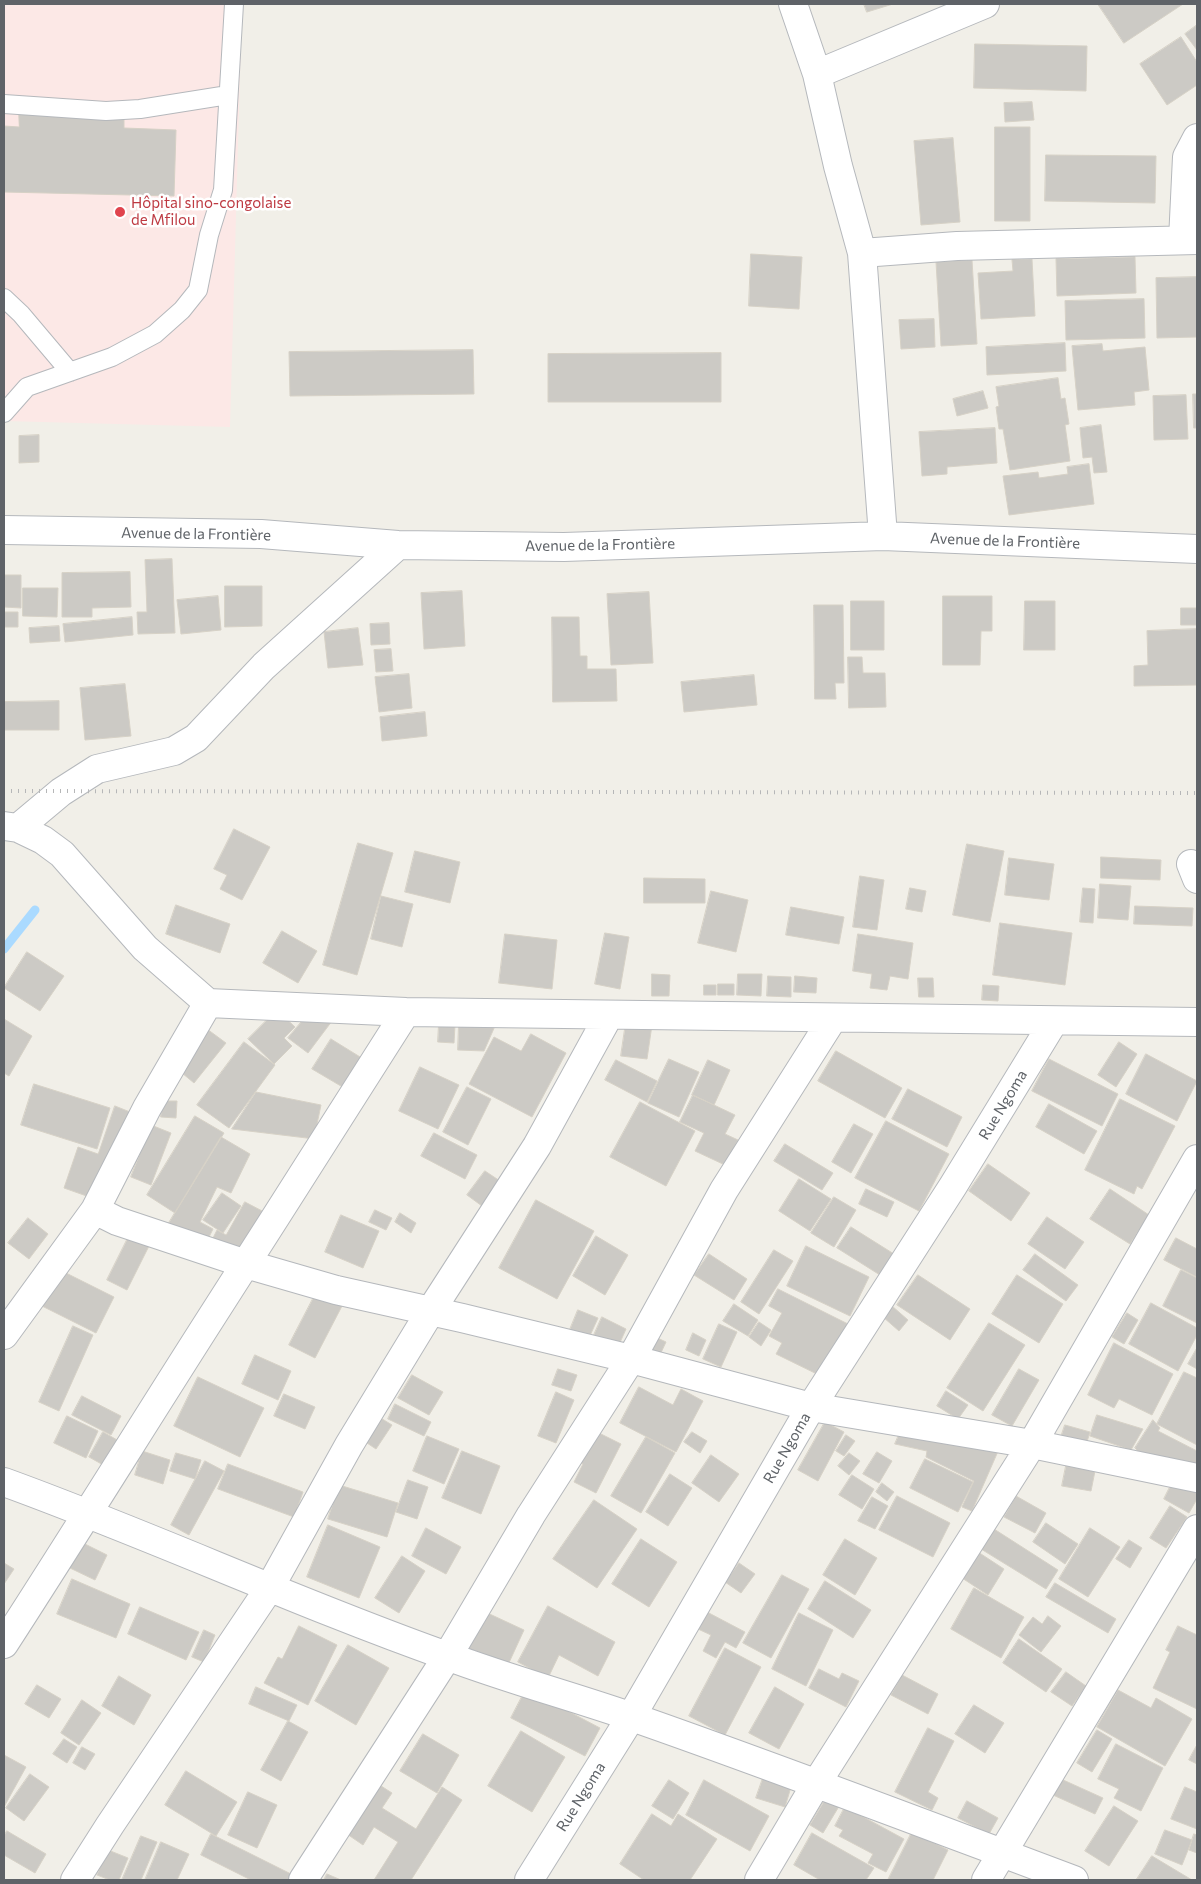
<!DOCTYPE html>
<meta charset="utf-8">
<style>
body{margin:0}
#map{position:relative;width:1201px;height:1884px;overflow:hidden;background:#f1efe8;font-family:Commissioner,sans-serif}
canvas{display:block}
.frame{position:absolute;inset:0;border:5px solid #5f6368;pointer-events:none}
</style>
<div id="map">
<canvas width="1201" height="1884"></canvas>
<div class="frame"></div>
</div>
<script>
const ctx = document.querySelector('canvas').getContext('2d');
ctx.lineJoin = 'round';
function paint(path, color) { ctx.fillStyle = color; ctx.fill(path, 'evenodd'); }
function strokePath(path, color, width, dash) { ctx.strokeStyle = color; ctx.lineWidth = width; ctx.lineCap = dash ? 'butt' : 'round'; ctx.setLineDash(dash || []); ctx.stroke(path); }
function label(font, color, halo, rows, align = 'center') {
  ctx.font = font + ' Commissioner,sans-serif'; ctx.lineWidth = 5; ctx.setLineDash([]); ctx.textBaseline = 'middle'; ctx.strokeStyle = halo; ctx.fillStyle = color; for (const [text, x, y, turn = 0] of rows) {
    ctx.save(); ctx.translate(x, y); ctx.rotate((+turn || 0) * Math.PI / 180); ctx.textAlign = isNaN(turn) ? turn : align; if (halo) ctx.strokeText(text, 0, 0); ctx.fillText(text, 0, 0); ctx.restore();
  }
}
paint(new Path2D(`
 M4,4H242L230,427L4,421Z`), '#fce8e6');
strokePath(new Path2D(`
 M4,949L35,910`), '#aadaff', 9);
const building = new Path2D(`
 M864,4H893L867,12Z
 M1098,4H1183L1124,43Z
 M1197,25V50L1185,34Z
 M1181,37L1197,62V85L1167,105L1140,64Z
 M975,44L1087,46L1086,91L974,88Z
 M1032,102L1034,120L1005,122L1004,103Z
 M19,112L124,114V128L176,130L174,196L4,192V126L19,127Z
 M995,127H1030V221H995Z
 M953,138L960,222L921,225L914,141Z
 M1046,155L1156,156L1155,203L1045,201Z
 M751,254L802,257L799,309L749,306Z
 M1135,257L1136,293L1057,296L1056,259Z
 M1032,259L1035,316L981,319L978,273L1013,271L1012,260Z
 M972,260L977,344L941,346L936,262Z
 M1197,277V337L1157,338L1156,278Z
 M1144,299L1145,338L1066,340L1065,301Z
 M934,319L935,347L901,349L899,320Z
 M1065,343L1066,371L987,375L986,347Z
 M1102,344L1103,351L1145,347L1149,390L1134,392L1135,405L1078,410L1072,346Z
 M473,350L474,394L290,396L289,352Z
 M721,353V402H548V354Z
 M1058,378L1061,399L1065,398L1069,424L1065,425L1070,461L1010,470L1003,429H999L996,407L999,406L996,387Z
 M983,391L988,408L957,416L953,399Z
 M1193,394H1197V428H1194Z
 M1186,395L1188,439L1154,440L1153,396Z
 M1101,425L1107,472L1094,473L1092,457L1083,458L1080,428Z
 M995,428L997,463L947,467V474L922,476L919,432Z
 M39,435V462L19,463V436Z
 M1089,464L1094,504L1009,515L1003,476L1038,472L1039,478L1068,474L1067,467Z
 M172,559L175,633L138,634L137,612H147L145,560Z
 M130,572L131,607L92,608V617H62V573Z
 M4,575H21V608L4,607Z
 M225,586H262V626L225,627Z
 M23,588H58L57,617L23,616Z
 M462,591L465,646L424,649L421,593Z
 M649,592L653,663L611,665L607,594Z
 M218,596L221,630L181,634L177,600Z
 M943,596H992V631H981L980,665H943Z
 M851,601H884V650H851Z
 M1025,601H1055V650H1024Z
 M814,605H843L844,683H835L836,699H815Z
 M1181,608H1197V625H1181Z
 M4,612H18V627H4Z
 M132,617L133,635L65,642L63,624Z
 M552,617H579L580,656H587V669H616L617,701L553,702Z
 M389,623L390,644L371,645L370,624Z
 M59,626L60,641L30,643L29,628Z
 M358,628L363,665L328,668L324,632Z
 M1197,629V685L1134,686V666L1148,665L1147,631Z
 M391,649L393,671L376,672L374,650Z
 M848,657H862L863,673H885L886,707L849,708Z
 M409,674L412,708L379,712L375,677Z
 M754,675L757,705L684,712L681,682Z
 M125,684L131,736L85,740L80,688Z
 M59,701V730H4V702Z
 M425,712L427,736L382,741L380,717Z
 M234,829L270,847L242,900L220,889L227,875L214,869Z
 M358,843L393,853L357,975L323,965Z
 M967,844L1004,851L990,922L953,915Z
 M415,851L460,862L450,903L405,892Z
 M1101,857L1161,860L1160,880L1101,878Z
 M1009,858L1054,864L1049,900L1005,895Z
 M860,876L884,880L877,930L853,927Z
 M644,878L705,879V903H644Z
 M1100,884L1131,886L1128,920L1098,918Z
 M910,888L926,891L922,912L906,909Z
 M1083,888L1095,889L1093,923L1080,922Z
 M711,891L748,900L736,952L698,943Z
 M381,896L413,904L402,947L371,939Z
 M176,905L230,924L220,953L166,934Z
 M1135,906L1193,908L1192,926L1134,924Z
 M791,907L844,917L839,944L786,935Z
 M1000,923L1072,933L1065,985L993,975Z
 M282,931L317,951L298,983L263,963Z
 M605,933L629,937L620,989L595,984Z
 M505,934L557,940L552,989L499,983Z
 M858,934L913,943L908,979L890,976L887,990L870,988L872,974L853,971Z
 M27,952L64,976L40,1011L4,988Z
 M652,974L670,975L669,996H652Z
 M738,974H762L761,996L737,995Z
 M768,976L791,977V997L767,996Z
 M795,976L817,978L816,993L794,992Z
 M918,978H933L934,997H919Z
 M718,984H734V995H718Z
 M704,985H716V995H704Z
 M983,985L999,986L998,1001L982,1000Z
 M277,1010L295,1027L284,1038L292,1046L274,1064L248,1039Z
 M4,1019L32,1036L9,1076L4,1073Z
 M303,1020L332,1021L308,1053L288,1038Z
 M626,1022L652,1025L647,1059L621,1056Z
 M439,1024L455,1025L454,1043L438,1042Z
 M459,1024L495,1026L484,1051L458,1050Z
 M207,1029L226,1043L194,1083L176,1068Z
 M531,1034L566,1053L532,1117L469,1084L494,1037L521,1051Z
 M331,1039L365,1060L346,1089L312,1069Z
 M244,1042L275,1065L229,1128L197,1105Z
 M1119,1042L1137,1054L1116,1087L1098,1075Z
 M836,1051L902,1088L885,1118L818,1081Z
 M1146,1054L1197,1081L1177,1121L1126,1094Z
 M669,1059L699,1072L679,1117L648,1103Z
 M1049,1059L1118,1094L1102,1126L1032,1091Z
 M616,1060L657,1081L647,1102L605,1080Z
 M708,1060L730,1070L714,1105L692,1095Z
 M420,1067L459,1085L438,1129L399,1111Z
 M34,1084L110,1108L97,1149L21,1125Z
 M467,1087L491,1099L468,1145L443,1132Z
 M908,1089L962,1117L947,1147L892,1119Z
 M256,1092L321,1105L317,1124H327L315,1139L232,1129Z
 M693,1095L735,1115L725,1134L738,1140L725,1165L695,1151L704,1133L680,1122Z
 M1120,1099L1175,1126L1142,1189L1137,1186L1134,1194L1085,1170Z
 M162,1101H177L176,1118L161,1117Z
 M640,1102L695,1131L666,1186L610,1157Z
 M1049,1104L1097,1131L1084,1154L1036,1127Z
 M115,1106L130,1112L98,1200L64,1188L78,1147L98,1154Z
 M195,1116L224,1133L175,1213L147,1195Z
 M886,1121L949,1154L919,1211L855,1178Z
 M854,1124L873,1134L851,1173L832,1162Z
 M151,1125L171,1133L151,1185L131,1177Z
 M434,1133L477,1155L465,1179L421,1156Z
 M221,1137L250,1154L231,1193L217,1187L200,1222L213,1229L207,1241L164,1231Z
 M785,1144L833,1173L822,1190L774,1161Z
 M988,1164L1030,1193L1011,1221L969,1191Z
 M485,1171L500,1181L482,1206L467,1195Z
 M799,1179L831,1199L810,1231L779,1211Z
 M866,1189L894,1202L887,1217L859,1204Z
 M1110,1189L1149,1215L1130,1244L1090,1219Z
 M222,1193L241,1206L223,1233L203,1220Z
 M834,1197L856,1210L834,1247L811,1233Z
 M536,1200L594,1231L557,1299L499,1268Z
 M245,1202L266,1213L243,1254L210,1244L217,1230L226,1235Z
 M375,1210L392,1218L386,1230L369,1222Z
 M400,1213L416,1223L411,1233L395,1222Z
 M341,1215L379,1231L363,1268L325,1252Z
 M1047,1217L1084,1242L1065,1269L1028,1244Z
 M28,1218L48,1234L29,1259L8,1243Z
 M851,1227L894,1254L880,1275L837,1248Z
 M129,1236L149,1246L127,1290L107,1280Z
 M596,1236L628,1255L605,1295L573,1276Z
 M1176,1238L1197,1249V1277L1164,1260Z
 M806,1246L869,1277L850,1316L787,1286Z
 M774,1250L793,1261L759,1314L741,1302Z
 M709,1254L747,1279L734,1300L694,1275Z
 M1035,1254L1078,1285L1066,1301L1023,1270Z
 M58,1269L114,1297L96,1333L40,1305Z
 M1181,1270L1197,1278V1323L1163,1306Z
 M918,1275L970,1309L950,1340L897,1305Z
 M1017,1275L1063,1304L1039,1343L992,1314Z
 M778,1289L848,1324L821,1376L776,1354L782,1343L769,1336L782,1313L769,1306Z
 M316,1293L342,1306L315,1358L289,1345Z
 M1151,1303L1197,1328V1335L1178,1371L1129,1344Z
 M734,1304L758,1320L748,1336L723,1321Z
 M892,1306L908,1320L899,1331L883,1317Z
 M578,1310L598,1318L588,1340L569,1332Z
 M1127,1313L1138,1320L1124,1344L1112,1337Z
 M602,1317L626,1329L618,1347L594,1335Z
 M759,1322L771,1330L761,1346L749,1337Z
 M989,1323L1025,1345L983,1411L947,1388Z
 M719,1324L737,1332L721,1367L703,1359Z
 M73,1326L93,1335L59,1411L39,1402Z
 M693,1333L706,1340L699,1356L686,1350Z
 M651,1335L666,1342L659,1357L644,1351Z
 M1114,1343L1173,1374L1152,1415L1119,1399L1114,1408L1088,1395Z
 M1197,1348V1369L1188,1364Z
 M255,1355L291,1371L278,1400L242,1384Z
 M558,1369L577,1375L571,1391L552,1385Z
 M1019,1369L1039,1380L1012,1426L992,1415Z
 M1184,1372L1197,1378V1445L1157,1424Z
 M412,1375L443,1392L429,1415L398,1398Z
 M198,1377L264,1408L240,1457L174,1426Z
 M639,1387L673,1405L681,1389L703,1401L676,1452L620,1423Z
 M946,1391L968,1405L958,1419L937,1406Z
 M556,1392L574,1400L556,1443L538,1436Z
 M284,1394L315,1407L305,1429L274,1416Z
 M82,1396L121,1416L111,1435L72,1415Z
 M395,1404L431,1422L424,1436L388,1419Z
 M1097,1415L1143,1429L1131,1450L1090,1436Z
 M67,1416L98,1431L86,1458L54,1443Z
 M379,1417L392,1425L376,1449L364,1441Z
 M1153,1420L1160,1428L1158,1431L1197,1451V1473L1139,1458V1452L1135,1448Z
 M825,1422L844,1432L818,1481L798,1470Z
 M1065,1425L1090,1432L1086,1445L1061,1437Z
 M593,1430L621,1444L596,1493L574,1482L583,1464L577,1461Z
 M901,1430L999,1449L972,1511L962,1507L974,1481L926,1457L927,1451L895,1444Z
 M103,1432L119,1441L105,1466L89,1457Z
 M692,1432L707,1441L700,1453L684,1442Z
 M846,1435L855,1441L844,1456L836,1451Z
 M427,1436L459,1449L444,1484L413,1471Z
 M646,1437L675,1453L641,1513L611,1496Z
 M142,1451L170,1460L163,1484L135,1475Z
 M462,1451L500,1466L481,1514L442,1498Z
 M877,1452L892,1461L879,1483L863,1474Z
 M176,1453L201,1460L195,1479L170,1471Z
 M849,1453L860,1461L849,1475L838,1466Z
 M711,1455L739,1474L719,1502L692,1483Z
 M925,1459L973,1482L958,1512L910,1488Z
 M205,1461L224,1471L189,1535L171,1525Z
 M228,1464L303,1492L294,1517L218,1489Z
 M1066,1466L1095,1471L1091,1491L1062,1486Z
 M670,1474L692,1488L668,1526L646,1512Z
 M852,1475L874,1489L862,1509L839,1495Z
 M408,1480L428,1487L417,1519L396,1512Z
 M882,1483L894,1492L887,1501L876,1492Z
 M339,1485L398,1503L387,1537L328,1519Z
 M1171,1485L1197,1491V1499L1189,1513L1164,1499Z
 M897,1496L950,1523L933,1557L879,1530Z
 M1016,1496L1046,1513L1035,1533L1004,1517Z
 M872,1497L888,1506L875,1529L858,1521Z
 M594,1500L637,1529L597,1588L553,1559Z
 M1170,1506L1187,1517L1166,1548L1150,1538Z
 M1046,1523L1078,1544L1065,1564L1033,1542Z
 M328,1525L380,1547L359,1598L307,1577Z
 M426,1528L461,1547L446,1574L412,1556Z
 M1090,1528L1120,1547L1088,1597L1059,1579Z
 M994,1529L1058,1570L1046,1589L981,1549Z
 M641,1539L677,1562L649,1607L612,1584Z
 M845,1539L877,1558L855,1595L823,1575Z
 M1129,1540L1142,1548L1130,1568L1116,1559Z
 M83,1543L107,1555L95,1580L70,1568Z
 M978,1552L1004,1569L988,1595L962,1578Z
 M402,1556L425,1571L399,1613L375,1598Z
 M4,1563L14,1569L4,1584Z
 M739,1563L755,1574L741,1593L725,1582Z
 M782,1575L809,1589L771,1658L743,1643Z
 M72,1579L130,1604L116,1638L57,1614Z
 M825,1581L871,1610L853,1638L808,1609Z
 M1055,1583L1116,1619L1108,1633L1046,1597Z
 M974,1588L1024,1617L1001,1658L951,1629Z
 M548,1606L615,1642L598,1676L559,1655L548,1678L518,1662Z
 M140,1607L199,1632L186,1660L128,1634Z
 M481,1610L524,1630L507,1667L464,1648Z
 M707,1612L745,1632L736,1648L725,1642L716,1658L703,1651L711,1635L698,1629Z
 M799,1613L833,1630L806,1686L772,1669Z
 M1048,1616L1061,1626L1041,1652L1019,1635L1033,1617L1042,1624Z
 M299,1626L337,1645L308,1705L264,1683L278,1657L282,1659Z
 M1178,1626L1197,1635V1709L1153,1688L1170,1652L1166,1650Z
 M204,1630L215,1635L204,1662L192,1657Z
 M1019,1639L1062,1669L1046,1692L1003,1663Z
 M348,1645L389,1668L356,1725L315,1701Z
 M725,1648L761,1667L725,1735L689,1716Z
 M819,1669L839,1679L842,1673L859,1681L846,1707L809,1688Z
 M1066,1672L1086,1686L1072,1706L1051,1692Z
 M902,1675L938,1694L928,1714L891,1695Z
 M119,1676L151,1695L134,1725L102,1706Z
 M37,1685L61,1699L49,1718L25,1704Z
 M256,1687L297,1705L289,1721L249,1704Z
 M775,1687L804,1704L779,1749L749,1733Z
 M526,1689L600,1728L585,1756L511,1718Z
 M1118,1690L1151,1708L1156,1698L1192,1719L1165,1766L1097,1727Z
 M82,1700L101,1713L79,1745L61,1733Z
 M974,1705L1004,1723L985,1753L955,1734Z
 M288,1721L308,1732L281,1781L261,1770Z
 M928,1728L954,1741L928,1792L938,1798L932,1810L895,1792Z
 M1097,1730L1112,1739L1092,1772L1077,1763Z
 M521,1731L565,1757L532,1812L488,1786Z
 M423,1734L459,1755L437,1793L400,1771Z
 M64,1739L77,1747L67,1763L53,1754Z
 M1116,1744L1163,1768L1141,1811L1114,1798L1119,1789L1098,1779Z
 M1197,1745V1764L1189,1760Z
 M82,1747L95,1754L85,1770L73,1763Z
 M4,1755L26,1767L4,1807Z
 M186,1771L237,1802L216,1836L165,1805Z
 M30,1774L49,1787L24,1821L6,1808Z
 M763,1778L791,1787L785,1807L756,1798Z
 M1061,1779L1103,1798L1095,1814L1053,1795Z
 M669,1780L689,1793L673,1819L652,1806Z
 M704,1780L769,1816L750,1851L686,1815Z
 M378,1784L392,1793L382,1808L416,1829L442,1787L462,1800L411,1880H374L398,1842L374,1827L363,1845L347,1834Z
 M1185,1787L1197,1792V1829L1171,1819Z
 M248,1792L277,1805L257,1848L228,1835Z
 M828,1795L841,1803L823,1833L810,1825Z
 M967,1801L998,1818L989,1834L958,1818Z
 M1114,1806L1138,1821L1109,1866L1085,1851Z
 M845,1807L904,1839L886,1872L868,1863L873,1854L839,1836L843,1830L835,1826Z
 M652,1814L671,1826L678,1814L717,1839L690,1880H644L620,1864Z
 M1165,1830L1192,1840L1182,1865L1155,1854Z
 M7,1831L46,1854L35,1873L4,1855V1836Z
 M912,1832L948,1850L933,1880H888Z
 M812,1833L874,1868L866,1880H820L794,1865Z
 M211,1834L291,1874L288,1880H251L201,1855Z
 M1194,1834L1197,1835V1853L1189,1850Z
 M141,1836L157,1842L141,1880H122Z
 M161,1842L189,1854L177,1880H145Z
 M108,1850L128,1858L119,1880H110L97,1875Z
 M1152,1856L1192,1880L1137,1879Z
 M327,1874L341,1880H324Z`);
paint(building, '#cccac5');
strokePath(building, '#d6d1c6', 1);
const lane = new Path2D(`
 M4,104L106,111L140,109L228,95
 M4,298L21,314L70,372
 M4,413L27,387L112,357L155,334L182,310L198,290L209,235L223,190L234,4`);
const street = new Path2D(`
 M793,4L817,74L838,166L862,253L883,536
 M817,74L985,4
 M1183,240L1187,157L1197,138
 M862,253L957,246L1197,240
 M4,530L261,534L398,545L564,547L883,536L1197,549
 M4,826L18,828L43,840L62,854L145,948L208,1003L406,1012L1197,1022
 M18,828L61,792L97,769L174,751L196,738L264,666L398,545
 M1191,864L1197,879
 M95,1210L117,1221L246,1264L336,1290L462,1318L631,1359L811,1407L1032,1444L1197,1478
 M4,1335L95,1210L147,1108L208,1003
 M4,1482C153,1536 297,1603 447,1656C508,1679 571,1696 632,1717C781,1769 927,1825 1074,1880
 M4,1644C74,1536 142,1426 211,1318C276,1216 342,1114 406,1012
 M75,1880L110,1825L270,1587L349,1445L430,1312L537,1146L609,1015
 M303,1880L447,1657L531,1515L631,1359L724,1190L833,1018
 M529,1880L631,1717L811,1407L953,1186L1054,1021
 M759,1880L816,1784L1032,1444L1197,1159
 M986,1880L1197,1529`);
strokePath(lane, '#b5b8bc', 20);
strokePath(street, '#b5b8bc', 30);
strokePath(lane, '#fff', 18);
strokePath(street, '#fff', 28);
strokePath(new Path2D(`
 M4,791L1197,793`), '#b6b7b8', 4, [1, 6]);
for (const [x, y, r, color] of [
 [120,212,6,"#e0444e"]
]) { const dot = new Path2D(); dot.arc(x, y, r, 0, 2 * Math.PI); ctx.fillStyle = color; ctx.fill(dot); strokePath(dot, '#fff', 2); }
label('15px', '#be3a42', '#fff', [
 ["Hôpital sino-congolaise",131,203],
 ["de Mfilou",131,220]
], 'left');
label('15px', '#5f6368', '#fff', [
 ["Avenue de la Frontière",196,534,1],
 ["Avenue de la Frontière",1005,541,2],
 ["Avenue de la Frontière",600,545,-1],
 ["Rue Ngoma",1003,1105,-59],
 ["Rue Ngoma",787,1448,-60],
 ["Rue Ngoma",581,1797,-58]
]);
</script>
